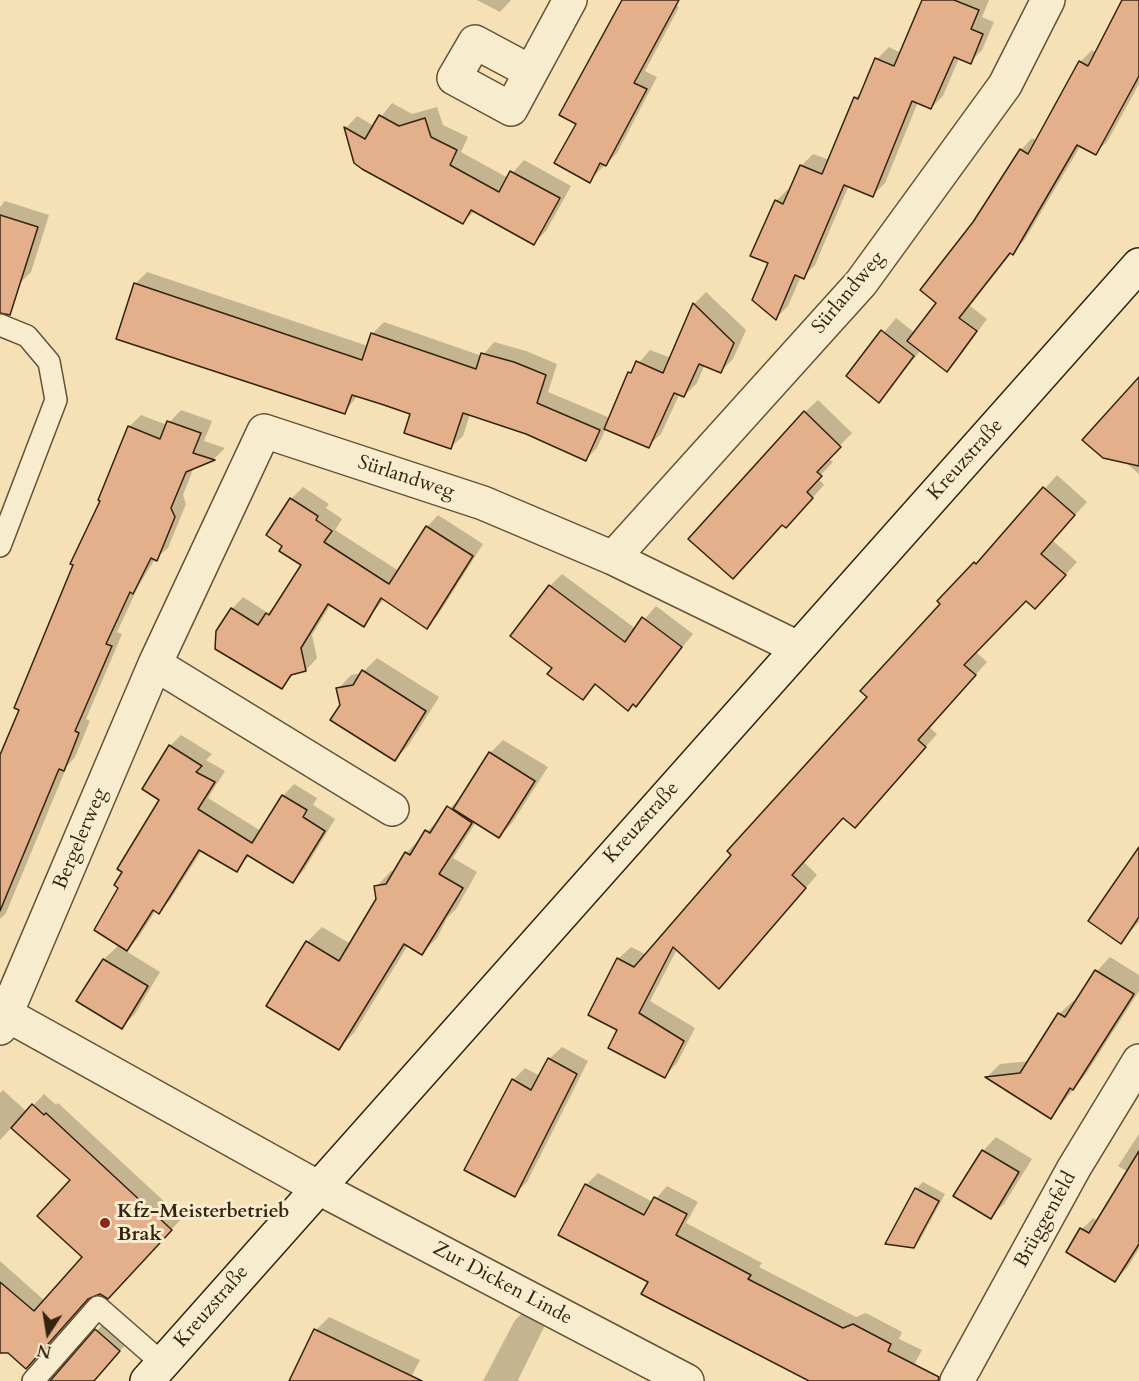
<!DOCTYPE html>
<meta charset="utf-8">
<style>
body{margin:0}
#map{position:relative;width:1139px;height:1381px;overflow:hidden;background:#f5e1b5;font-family:Cardo,serif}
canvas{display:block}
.north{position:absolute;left:18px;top:1303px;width:60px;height:60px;-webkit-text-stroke:4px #f8eccf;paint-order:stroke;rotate:192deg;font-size:16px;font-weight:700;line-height:24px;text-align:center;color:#34230e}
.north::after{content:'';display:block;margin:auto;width:21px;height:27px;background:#34230e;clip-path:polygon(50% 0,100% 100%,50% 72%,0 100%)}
</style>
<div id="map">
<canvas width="1139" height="1381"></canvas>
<div class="north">N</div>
</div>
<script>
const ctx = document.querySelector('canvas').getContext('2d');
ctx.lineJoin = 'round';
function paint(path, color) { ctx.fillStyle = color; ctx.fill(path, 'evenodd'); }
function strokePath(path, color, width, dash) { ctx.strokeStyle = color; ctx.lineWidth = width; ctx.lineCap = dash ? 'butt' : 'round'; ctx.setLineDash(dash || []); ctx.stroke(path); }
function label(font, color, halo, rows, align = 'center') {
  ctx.font = font + ' Cardo,serif'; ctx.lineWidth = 6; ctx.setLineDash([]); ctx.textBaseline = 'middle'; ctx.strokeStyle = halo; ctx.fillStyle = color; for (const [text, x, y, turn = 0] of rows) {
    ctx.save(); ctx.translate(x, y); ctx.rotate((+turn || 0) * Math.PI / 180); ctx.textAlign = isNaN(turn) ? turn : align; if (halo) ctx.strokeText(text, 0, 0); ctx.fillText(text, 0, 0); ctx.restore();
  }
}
paint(new Path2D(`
 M477,0H511L500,12Z
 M624,0H666L679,7L645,71L657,77L617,153L589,181L578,124Z
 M924,0H989L982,17L994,22L982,50L970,62L959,58L943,96L931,108L918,102L885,183L873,195L849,185L815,265L803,277L801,276L788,306L776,318L770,262L776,201L788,189L791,190L801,166L813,154L830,160L855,98L864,90L877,59L889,47L901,53ZM880,59L901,68L900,71L880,62Z
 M1123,0H1139V84L1107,142L1095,153L1081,145L1024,241L1012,252L970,306L987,319L958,359L947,370L921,350L879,401L848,376L896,318L915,333L938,303L974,223L1021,150L1032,138L1037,141L1080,62L1092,50L1096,53Z
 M392,103L412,114L437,107L443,125L468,137L461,152L508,178L524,160L571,186L546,231L534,243L475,211L463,222L356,162L346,128L357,116L374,126Z
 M5,201L49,215L31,272L19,284L0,278V207Z
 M147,272L368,346L372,334L384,322L482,356L494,342L526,351L557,364L548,392L610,418L630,373L650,350L671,358L694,304L706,292L746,330L733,359L721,371L705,364L697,383L684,396L680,393L661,434L648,446L606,428L597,448L586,459L527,432L470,414L463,436L451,447L412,413L358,395L345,412L135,284Z
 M1139,379V474L1124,461Z
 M818,400L852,433L828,458L833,462L818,478L824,485L798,514L805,412Z
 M181,410L212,421L204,441L225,448L214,459L194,467L183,495L186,504L168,548L155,559L138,587L117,632L122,634L86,719L90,721L75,757L67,766L6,913L0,919V759L129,427L141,415L167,425Z
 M1057,475L1087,502L1052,540L1077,562L1047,595L1026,599L976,652L987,662L929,727L937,734L867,813L844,816L804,862L817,875L719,987L677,949L650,1001L695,1028L677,1063L665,1076L619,1030L618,959L631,947L647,955L869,697L942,604L939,601L989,552Z
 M303,487L329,504L326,508L342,519L335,530L399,571L427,527L438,515L483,544L438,615L427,627L384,599L363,625L331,604L312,635L317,658L306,670L295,672L282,687L232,609L243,597L268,613L279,602L304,565L284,546L268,535L291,499Z
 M562,574L636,629L656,606L693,634L636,705L596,684L583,698L554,667L550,586Z
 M377,658L439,697L408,746L395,759L341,705L338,689L351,675L362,673Z
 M181,735L212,754L206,760L225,771L208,798L261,831L283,796L294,784L317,798L313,805L335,819L304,870L293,881L250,855L236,870L202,850L170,900L159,912L156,910L138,938L126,951L160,972L135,1014L122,1027L78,1001L104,959L119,945L120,888L161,799L170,746Z
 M503,740L548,767L512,823L499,837L476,822L453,858L477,872L456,909L447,918L437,938L422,953L408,945L354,1033L339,1048L307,942L322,927L351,944L378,899L376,887L391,871L396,870L406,853L465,793L490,753Z
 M1139,856V922L1121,942Z
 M1110,957L1139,975V991L1086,1074L1051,1117L987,1077L1000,1064L1030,1061L1059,1014L1073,1001L1076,1003L1097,971Z
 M562,1047L588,1061L527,1182L514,1195L513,1080L525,1068L540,1076L549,1059Z
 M3,1090L27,1112L44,1094L56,1105L58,1103L182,1218L120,1286L100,1293L0,1344V1261L45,1301L84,1256L72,1180L12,1127L0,1140V1093Z
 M1139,1134V1249L1127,1268L1115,1280L1082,1229L1093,1218L1098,1221L1128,1172L1118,1166Z
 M996,1137L1032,1159L1004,1204L990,1217L983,1151Z
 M598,1173L653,1202L667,1186L698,1202L686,1223L762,1263L759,1267L856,1317L866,1313L902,1332L899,1339L922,1350L905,1381H812L650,1282L586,1185Z
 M923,1182L945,1194L920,1240L913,1247L916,1189Z
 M529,1307L549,1317L518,1380L520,1381H483L515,1320Z
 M329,1317L420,1360L409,1381H302L316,1330Z
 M103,1324L126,1344L93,1381H52Z`), '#0003');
const building = new Path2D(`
 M622,0H679L634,83L647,89L606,166L600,163L590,183L554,163L576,124L559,115Z
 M922,0H954L979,10L971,29L983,34L971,64L954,57L931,109L912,101L873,197L844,185L804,279L795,275L776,320L752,300L768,263L750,256L775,200L783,204L800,165L822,174L854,97L858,99L875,58L894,66Z
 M1122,0H1139V76L1096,155L1077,145L1013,255L1010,253L959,318L977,331L947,372L907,341L936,303L920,290L973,222L1020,149L1028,154L1079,61L1088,66Z
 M379,115L399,126L425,118L431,137L457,150L450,165L499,192L510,171L560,198L534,245L471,210L463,224L362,169L354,163L344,127L365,139Z
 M0,215L38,227L10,315L0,313Z
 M134,283L362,360L371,333L476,369L481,353L514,362L546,375L537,403L600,430L586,461L526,434L463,413L451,449L404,433L410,414L381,404L352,395L345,414L116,339Z
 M693,303L734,343L721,373L699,364L684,397L674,393L649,448L604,429L628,372L631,373L636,361L663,373Z
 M881,330L914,356L879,403L846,376Z
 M1139,377V466L1103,458L1082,440Z
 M804,411L841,447L817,472L822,476L807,492L813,498L786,528L782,525L733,579L688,539Z
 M167,421L201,433L193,453L215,460L186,472L171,508L175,517L157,561L151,558L133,594L130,592L106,644L112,646L75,731L79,733L72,751L64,771L59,769L0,911V755L19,710L14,708L73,565L70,564L100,501L98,500L128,426L160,439Z
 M1043,487L1075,515L1041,554L1066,575L1035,609L1026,601L964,665L976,675L918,740L926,747L855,828L843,818L792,875L806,888L719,989L673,947L639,1013L684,1041L665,1078L608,1048L617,1030L588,1015L617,958L634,967L731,855L727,851L867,697L860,691L940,604L937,601L974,562L976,564Z
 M290,498L318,516L316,520L332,531L324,542L389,584L426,526L473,556L427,629L381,598L364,627L328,604L301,648L306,671L291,675L282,689L215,649L216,631L231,608L258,625L266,613L269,615L301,565L279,551L282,546L266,535Z
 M549,585L625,642L642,617L682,647L636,707L633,704L628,711L595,684L583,700L547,674L552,668L510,636Z
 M362,670L426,711L395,761L330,720L340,705L336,688L353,685Z
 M169,745L202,766L196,772L215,782L198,809L252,843L282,795L307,810L303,817L325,831L293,883L247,855L237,872L199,850L159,914L153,910L127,951L94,930L118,888L114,885L122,872L117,869L159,800L142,789Z
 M489,752L535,781L499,838L453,809Z
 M447,806L472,823L439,874L463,888L422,955L404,944L339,1050L266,1006L306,941L339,961L376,899L374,886L386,884L405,852L410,855L425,830L430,833Z
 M1139,847V917L1121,944L1088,921Z
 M103,959L148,986L122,1029L76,1001Z
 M1095,970L1134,994L1073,1090L1070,1088L1051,1119L985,1077L1020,1073L1058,1013L1065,1017Z
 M548,1058L577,1074L515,1197L464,1170L512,1079L531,1090Z
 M32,1104L44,1115L46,1113L172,1230L108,1299L100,1294L88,1299L26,1369L8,1353H0V1282L34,1311L82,1257L37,1216L70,1180L11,1128Z
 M982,1150L1019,1172L991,1219L953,1196Z
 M1139,1151V1244L1115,1282L1066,1252L1080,1228L1089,1233Z
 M585,1184L644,1215L654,1197L687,1214L676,1235L751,1275L748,1279L843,1328L853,1324L891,1344L888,1351L939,1377L938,1381H809L641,1294L648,1282L558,1235Z
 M915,1188L939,1201L920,1236L914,1248L885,1244Z
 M95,1329L120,1351L94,1381H50Z
 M314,1329L422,1381H289Z`);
paint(building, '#e4b08b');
strokePath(building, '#34230e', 1.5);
const lane = new Path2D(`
 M0,325L27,336L49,362L56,400L0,546
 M33,1381L98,1307L162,1363`);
const street = new Path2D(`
 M531,72L475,42L454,78L511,109L570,0
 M613,558L861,283L1005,85L1048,0
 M155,664L392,809
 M0,1011L317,1187L687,1381
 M0,1028L155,664L264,431L483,503L613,558L798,648
 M957,1381L1074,1168L1139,1061`);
const secondary = new Path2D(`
 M147,1381L1139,265`);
strokePath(lane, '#645238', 24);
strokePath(street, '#645238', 36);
strokePath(secondary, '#34230e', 36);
strokePath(lane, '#f8eccf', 21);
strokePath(street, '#f8eccf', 33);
strokePath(secondary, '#f8eccf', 33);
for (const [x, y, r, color] of [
 [105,1223,6,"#8f2418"]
]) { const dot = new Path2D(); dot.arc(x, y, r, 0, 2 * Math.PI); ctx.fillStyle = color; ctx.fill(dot); strokePath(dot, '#f8eccf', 2); }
label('20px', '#34230e', '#f8eccf', [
 ["Sürlandweg",849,293,-50],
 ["Kreuzstraße",966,460,-48],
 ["Sürlandweg",406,478,18],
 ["Kreuzstraße",642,823,-48],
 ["Bergelerweg",81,839,-67],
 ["Brüggenfeld",1046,1220,-61],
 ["Zur Dicken Linde",502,1284,28],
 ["Kreuzstraße",212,1307,-49]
]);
label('bold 20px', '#34230e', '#f8eccf', [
 ["Kfz-Meisterbetrieb",117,1212],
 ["Brak",117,1235]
], 'left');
</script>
